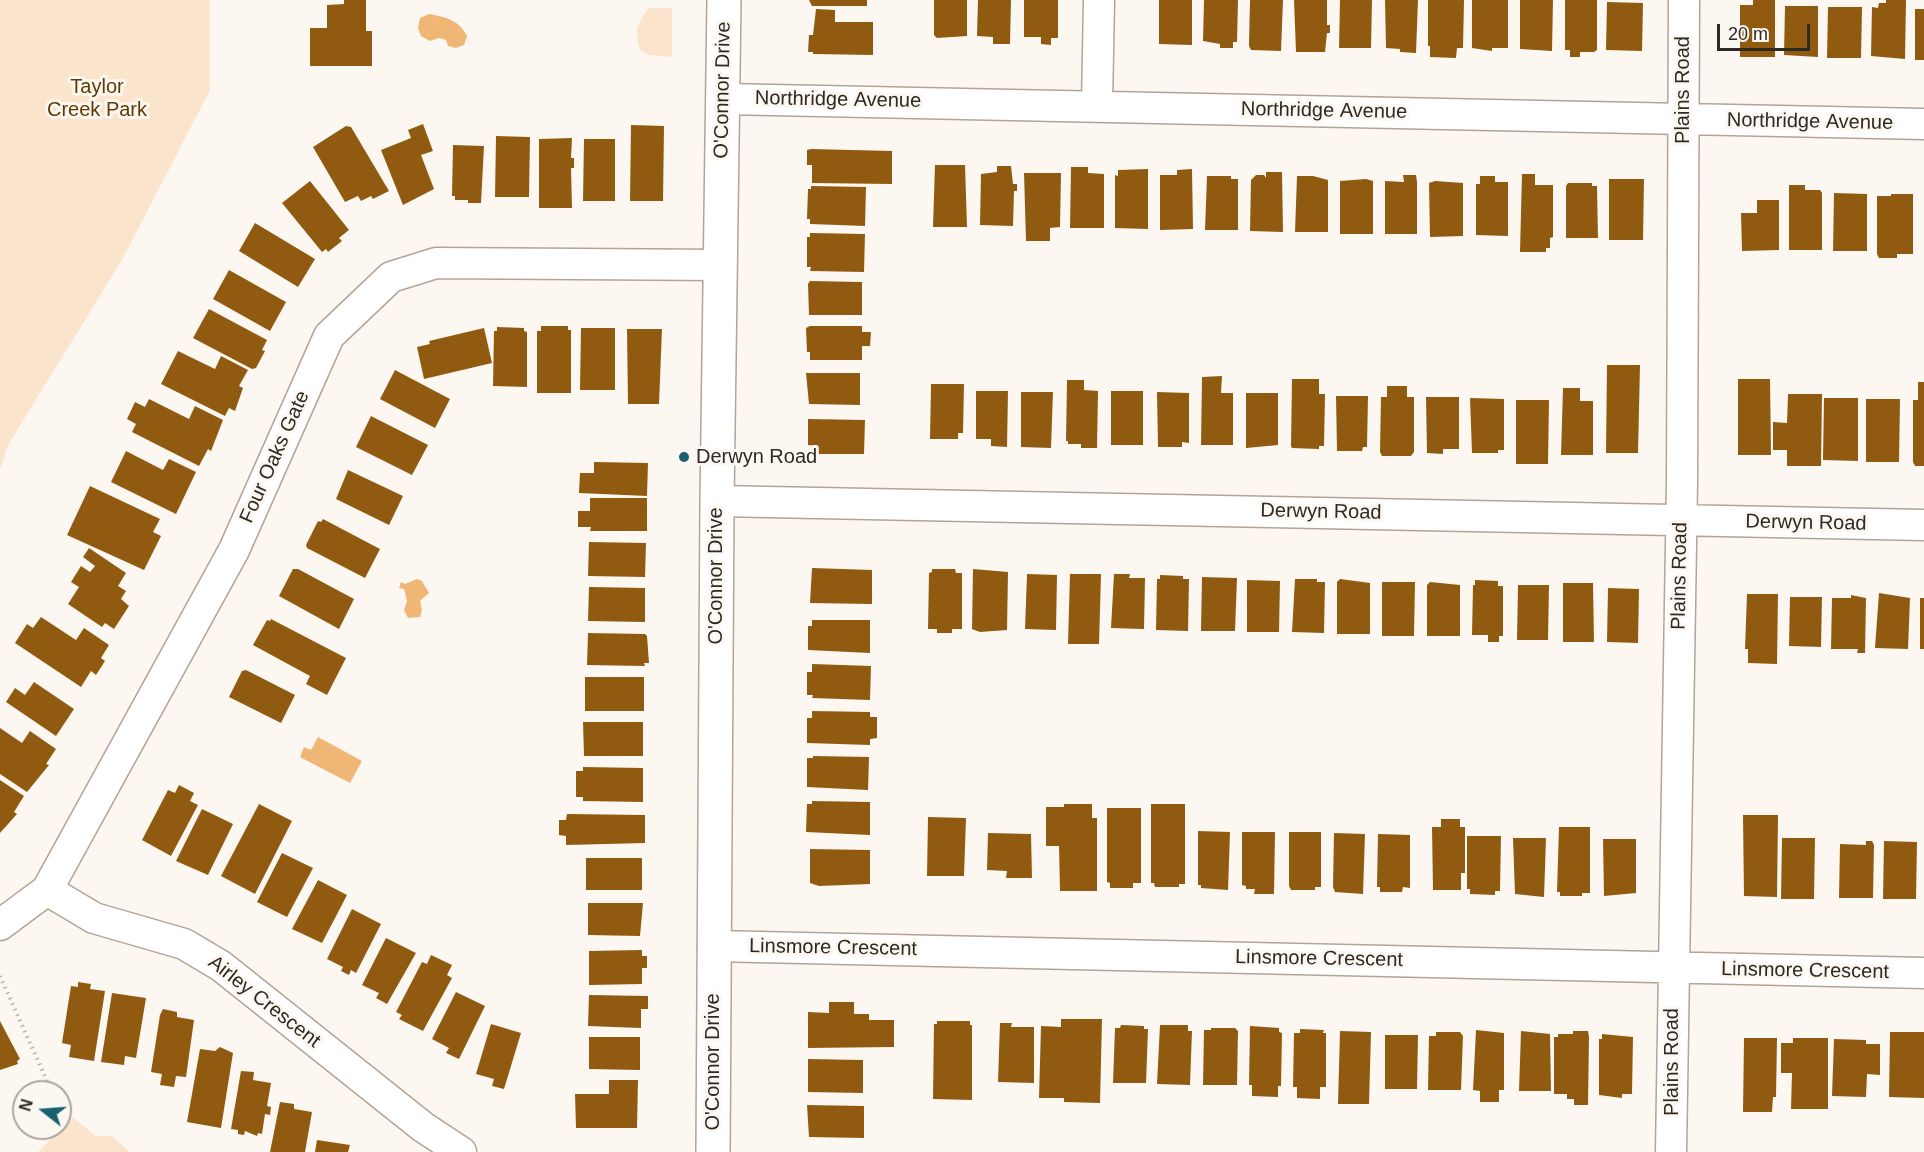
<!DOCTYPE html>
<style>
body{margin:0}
#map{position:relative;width:1924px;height:1152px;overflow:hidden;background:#fdf7f1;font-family:Arial,sans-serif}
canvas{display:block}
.north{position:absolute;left:12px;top:1080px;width:60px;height:60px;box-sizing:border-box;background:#fdf7f1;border:2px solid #aaa59f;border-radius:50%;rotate:287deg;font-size:16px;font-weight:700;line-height:24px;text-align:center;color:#2e2923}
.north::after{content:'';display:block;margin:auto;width:21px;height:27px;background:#1a6071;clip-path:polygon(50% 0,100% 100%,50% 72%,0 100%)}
.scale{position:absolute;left:1717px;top:24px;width:93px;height:27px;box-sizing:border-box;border:3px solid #2e2923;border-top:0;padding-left:8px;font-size:18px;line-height:21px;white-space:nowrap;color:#2e2923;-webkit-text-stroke:4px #fdf7f1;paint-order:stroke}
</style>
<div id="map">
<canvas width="1924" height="1152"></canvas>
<div class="north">N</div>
<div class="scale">20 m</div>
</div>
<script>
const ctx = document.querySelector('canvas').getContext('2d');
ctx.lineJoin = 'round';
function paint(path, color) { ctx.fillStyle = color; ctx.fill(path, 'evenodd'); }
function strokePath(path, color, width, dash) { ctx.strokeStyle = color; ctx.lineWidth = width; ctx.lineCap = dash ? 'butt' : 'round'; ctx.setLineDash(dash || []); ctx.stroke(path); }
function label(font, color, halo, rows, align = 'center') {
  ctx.font = font + ' Arial,sans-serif'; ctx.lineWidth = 6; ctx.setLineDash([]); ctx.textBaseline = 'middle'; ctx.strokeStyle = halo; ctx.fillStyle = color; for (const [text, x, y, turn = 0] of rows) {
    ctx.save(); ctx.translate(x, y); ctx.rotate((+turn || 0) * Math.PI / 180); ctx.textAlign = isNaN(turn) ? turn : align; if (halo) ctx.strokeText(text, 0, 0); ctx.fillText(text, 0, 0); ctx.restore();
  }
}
paint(new Path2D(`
 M0,0H210V90L122,260L8,445L0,469Z
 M649,8H672V57L649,55L640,50C634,32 637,23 649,8Z
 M72,1117L96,1136H112L130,1152H38Z`), '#fae4cc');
paint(new Path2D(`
 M429,14C446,17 459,20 467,36L464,45L456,48L448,46L446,40L439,38L430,41L421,36L418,28L420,18Z
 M417,579L422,581L429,593L420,601L422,610L420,617L408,618L404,610L407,601L404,589L399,588L401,582L405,584Z
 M318,737L362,761L350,783L300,757L304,747L311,750Z`), '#f0b675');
paint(new Path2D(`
 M344,0H366V31H372V66H310V28H327V5L344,4Z
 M809,0H867V6H812Z
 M934,0H967V36L937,38L934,35Z
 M978,0H1011L1010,44H993V37L977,36Z
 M1024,0H1058V38H1051V45L1041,44V37H1024Z
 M1159,0H1192V45L1159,44Z
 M1204,0H1238L1237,42H1233V48H1220V44L1203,41Z
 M1250,0H1283L1281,51L1251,50L1249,46Z
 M1294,0H1327V25H1330V33H1327L1325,52H1296Z
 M1340,0H1372L1371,48H1339Z
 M1385,0H1418L1416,53L1400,52V49L1386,48Z
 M1428,0H1464L1463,48H1457L1456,58L1430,57V46H1428Z
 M1472,0H1508V48H1492V51L1472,48Z
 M1520,0H1553L1552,51L1520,49Z
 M1565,0H1597V50L1594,52H1580V57H1570V50H1565Z
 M1753,0H1775V57H1740V5H1753Z
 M1886,0H1906L1905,59L1871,56L1872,7L1878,8L1879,3H1886Z
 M1607,2L1643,3L1642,51L1606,50Z
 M1785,6H1818V57L1784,55Z
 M1828,7H1862L1861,58H1827Z
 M816,9L835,10V22H873V55L813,54V52H808L809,35H813Z
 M1915,9H1924V60H1915Z
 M423,124L433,151L421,155L434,189L403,205L381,150L411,138L408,130Z
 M631,125L664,126L663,201H630Z
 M346,126L351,127L389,191L373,199L371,196L361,201L358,196L345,202L313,147Z
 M496,136L530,137L529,197H495Z
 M572,138L571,158H574V168H571L572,208H539V139Z
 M584,139H615V201H583Z
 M453,145L484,146L481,203H468V200H455V196H452Z
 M811,149L892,151V184L812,183V165H807V150Z
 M935,165H965L967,227H933Z
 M997,166H1011L1013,184H1017V191H1014L1013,226L980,225L981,174L997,172Z
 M1071,167H1088V173L1104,174V228H1070Z
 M1148,169V229L1115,228V175L1118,176V170Z
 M1192,169L1193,229L1160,230V175H1177V170Z
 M1266,172H1282L1283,232L1250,231L1251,180L1256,175H1264L1266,178Z
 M1024,173H1061L1060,227L1050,228V241H1026Z
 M1522,174H1535V185H1553V237L1550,238V248H1546V252H1520Z
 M1403,175H1416L1417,182V234H1385V181L1404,182Z
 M1207,176H1231V179H1238V230H1205Z
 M1297,176H1313L1328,180V232H1295Z
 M1480,176H1495V182H1508V236L1476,235V184H1480Z
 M1366,179L1373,181V234H1340V181Z
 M1609,179H1644L1643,240H1609Z
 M310,181L349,230L339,238L342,241L328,252L326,249L322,252L282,203Z
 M1435,181L1463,183V236L1430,237L1429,183Z
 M1568,183H1592V186H1597L1598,238H1566V186Z
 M1789,185H1805V190H1820L1822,193V250H1789Z
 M811,186L866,187L865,226L810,224V219H807L808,189H811Z
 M1834,193L1867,194V251H1833Z
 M1891,194H1913V254H1897V258H1879L1877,254V196H1891Z
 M1757,200H1779V250L1742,251L1741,213H1757Z
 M255,223L315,259L298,287L239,251Z
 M810,233L865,234L864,272L810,271L811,267H807V237H810Z
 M229,270L286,302L270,331L213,299Z
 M810,281L862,282V315H809L808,284Z
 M209,309L267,340L262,350L265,351L256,368L252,369L193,338Z
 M541,326H568V330H571V393H537V331H541Z
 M810,326H862V332H871L870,346H862V360H810V352H807L806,328Z
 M497,327L524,328V331L527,332V387L493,386L494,331H497Z
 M484,328L492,363L424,379L417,347L430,344L429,341Z
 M581,328H615V390H580Z
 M627,329H662L659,404H628Z
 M178,351L215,369L221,356L248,370L239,386L243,388L235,411L229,408L225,416L161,384Z
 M1607,365H1640L1638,453H1606Z
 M395,370L450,399L435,428L380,399Z
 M806,373H860V405L809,404Z
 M1222,376L1221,393H1233V445H1201L1202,377Z
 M1292,379H1319V394H1325L1324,446H1319V449L1292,448L1291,446Z
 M1738,379H1770L1771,455H1738Z
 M1067,380H1084V390L1098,391L1097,448H1081V444H1068V441H1066Z
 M1918,382H1924V466H1915L1913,462V400H1918Z
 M931,384H964L963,433H958V439H930Z
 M1387,386H1407V397H1414V452L1411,456H1382L1380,452L1381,397H1387Z
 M1563,388H1580V401H1593V455H1561Z
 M976,391H1008L1007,447L991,446V439H976Z
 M1111,391H1143V445H1111Z
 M1021,392H1053L1051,448L1021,447Z
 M1157,392L1189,393V443L1182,442V447H1158Z
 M1246,393H1278V445L1246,448Z
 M1788,394H1822L1821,466H1787V450H1773V422L1787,423Z
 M1336,396H1368L1367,447H1363L1362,451H1337Z
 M1426,397H1459V449H1443V454L1427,453Z
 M1470,398L1504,399V450H1498V453H1472Z
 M1824,398H1858V461L1823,460Z
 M149,399L189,419L195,406L223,420L211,451L208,449L199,466L132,432L136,424L127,419L135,402L145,407Z
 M1866,399H1900L1899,462H1866Z
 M1516,400H1549L1548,464H1516Z
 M371,416L428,445L412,475L356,447Z
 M808,419L865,420L864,454H816L817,446L808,445Z
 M126,451L163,470L169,459L196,472L176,514L111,482Z
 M594,462L648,463L647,496L579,493L580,473H594Z
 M348,470L403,496L389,525L336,499Z
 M90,486L160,519L153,532L161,536L144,570L67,535Z
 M590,498H647V531H590L591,527H578V511H590Z
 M323,519L380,549L365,578L307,548L306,545L318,521L321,522Z
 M589,542L646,543L645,577L588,576Z
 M89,548L126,573L118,586L126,591L121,599L129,606L114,629L105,623L102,627L68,604L79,587L71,582L81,566L90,572L95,566L83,557Z
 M812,568L872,570V604L810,603Z
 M293,569H298L354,599L339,629L279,596Z
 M932,569H955L956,573H962V629H952V633H937V629H928L929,573L932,572Z
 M973,569L1008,572L1007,630L980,632L972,629Z
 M1027,574L1057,575L1056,630L1025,629Z
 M1070,574H1101L1099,644H1068Z
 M1114,574H1130L1129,578H1145L1144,629L1111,628Z
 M1160,575L1183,576V579H1189L1188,631L1156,630L1157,579H1160Z
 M1202,577L1237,578L1235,631H1201Z
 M1295,579H1317V582H1325L1324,633L1292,632Z
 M1340,579L1370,583V634H1337V582Z
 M1247,580L1280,581L1279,632H1247Z
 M1475,580L1498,581V586H1503V636H1499V642H1488V635H1472L1473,585H1475Z
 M1382,582H1415L1414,636H1382Z
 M1430,582L1460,585V636H1427V585Z
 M1563,583H1593L1594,642H1563Z
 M1518,585H1549L1548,640H1517Z
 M589,587L645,588V622L588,621Z
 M1608,588L1639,589L1638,643L1607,642Z
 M1879,593L1910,598L1908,649L1875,648Z
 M1747,594H1778L1777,664L1748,663V649H1745Z
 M1851,595L1866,598L1865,653H1857L1858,649H1831L1832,598H1851Z
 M1790,597H1822L1821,647L1789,646Z
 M1920,598H1924V649H1920Z
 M41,617L76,640L84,628L109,645L101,658L105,661L96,675L91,671L81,687L15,643L27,624L33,628Z
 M271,619L346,658L327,695L306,684L310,676L253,645L267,620L270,621Z
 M812,620H870V653L808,650V626H812Z
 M588,633L645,634L647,636L649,663H644L645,666L587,665Z
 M812,664L871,666L870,700L812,698L813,695H807V672H812Z
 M246,670L295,695L281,723L229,697L242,671Z
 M585,677H644V711H585Z
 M34,682L74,709L56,736L6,702L15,688L25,695Z
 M812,711L870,712V717H877V738L870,739V745L807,743V718H812Z
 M583,722H643V756H584Z
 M0,728L22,743L30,731L56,749L46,764L49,765L27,792L0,774Z
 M813,756L869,757L868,790L807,787V758H813Z
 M583,767L643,768V802L583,801V797H576V771H583Z
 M0,780L24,796L14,812L17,814L0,833Z
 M179,785L194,793L190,801L198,805L171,856L142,840L168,790L175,793Z
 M812,801L870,802V835L806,832L807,804H812Z
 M259,804L292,821L255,894L221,876Z
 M1064,804H1092V818H1097V891H1060L1059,846H1046V807H1064Z
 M1151,804H1185V884H1179V887H1155L1154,883H1151Z
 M1107,808H1141V883H1133V888H1110V883L1107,882Z
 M202,809L233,824L208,875L176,861Z
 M567,814L645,815V843L566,845V836L559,835V820H566Z
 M1743,815H1778L1777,897L1744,896Z
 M928,817L966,818L964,876H927Z
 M1441,819H1460V827H1465V873H1461V890H1433L1432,827H1441Z
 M1559,827H1590V893H1582V896H1560V892H1557Z
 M1198,831L1230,832L1228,890L1201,888V885H1198Z
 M1242,832H1275L1274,894H1254L1255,889H1246V886L1242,885Z
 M1289,832H1321V887H1315V890H1291L1289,886Z
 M988,833L1031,834L1032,878H1006L1007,871L987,870Z
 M1334,833L1365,834L1363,894L1335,892L1333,887Z
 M1378,834L1410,835V888L1403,887L1402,892H1380V887H1377Z
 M1467,836H1501L1500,891H1495V895L1470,894V889H1467Z
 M1513,838H1546L1544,897L1515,894Z
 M1782,838H1815L1814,899H1781Z
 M1603,839H1636V893L1604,896Z
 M1866,841H1872L1874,845L1873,898H1839L1840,844L1866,845Z
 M1884,841L1917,842L1916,899H1883Z
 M810,849L870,850V884L819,886L810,883Z
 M282,853L313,868L287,917L257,902Z
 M586,858H642V890H586Z
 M318,880L347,895L322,943L292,929Z
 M588,903H643L640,936L588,935Z
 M352,909L381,924L356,973L351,970L349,975L341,971L343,967L327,959Z
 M386,938L416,953L387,1004L376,998L379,993L362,985Z
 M642,950V956H647V968H642V984L589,985V951Z
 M431,955L452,965L447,975L452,978L423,1031L399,1019L402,1015L396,1012L422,962L427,964Z
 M78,982L91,984L90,989L105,991L94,1061L69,1057L71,1045L62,1043L71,986L78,987Z
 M456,992L485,1006L459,1059L446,1053L449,1048L432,1039Z
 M112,993L146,998L136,1058L125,1056L124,1065L101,1062Z
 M589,995L648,996V1009H641V1028L588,1026Z
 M829,1002H854V1014H869V1020H894V1047L808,1048V1012L829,1013Z
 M163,1009L177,1012V1017L194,1020L186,1077L176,1076L174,1087L160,1085L162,1074L151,1072L160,1015Z
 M1061,1019H1102L1100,1103L1064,1102V1098H1039L1041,1026L1061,1027Z
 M0,1021L20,1059L17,1061L18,1064L0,1070Z
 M937,1021H970V1025H972V1100L933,1099L934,1024H937Z
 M1000,1023H1012L1011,1027H1034V1083L998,1082Z
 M491,1024L521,1033L504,1089L492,1086L494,1079L476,1074Z
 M1121,1025L1144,1026V1029H1148L1146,1083H1113L1115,1028H1120Z
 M1160,1025H1188V1031H1192L1190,1085L1157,1084Z
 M1250,1026L1279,1028V1032L1282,1033L1281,1086H1278V1097L1252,1096V1085H1249Z
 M1211,1028H1235L1238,1031L1237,1085H1203L1204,1030H1211Z
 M1300,1029L1324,1030L1323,1033H1326V1087H1320V1099L1297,1098V1087H1293L1294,1033H1300Z
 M1476,1030L1504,1033V1090H1499V1102H1480V1091L1473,1090Z
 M1340,1031L1371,1032L1369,1104H1338Z
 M1521,1031L1550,1034L1551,1091H1519Z
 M1573,1031H1588L1589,1037L1588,1105H1574V1099H1567V1094H1554V1037H1558V1034H1573Z
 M1436,1032H1460L1463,1036L1461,1090H1428L1429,1036H1436Z
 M1890,1032H1924V1098L1889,1097Z
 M1602,1034L1633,1037L1632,1094H1622V1098L1599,1095V1039H1602Z
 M1385,1035H1418L1417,1089H1385Z
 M589,1037H640V1070L589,1069Z
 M1744,1038H1777L1776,1097H1773L1772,1112H1743Z
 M1793,1038H1828V1109H1791L1792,1073H1781V1043H1793Z
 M1834,1039L1866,1040V1044H1880V1075L1867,1074L1866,1097L1832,1096Z
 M220,1047L233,1053L221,1128L187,1122L200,1049L215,1051Z
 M808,1059L863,1060V1093L808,1092Z
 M241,1071L254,1072L253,1080L271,1083L267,1106L271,1107L270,1115L265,1114L262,1134L258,1133L257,1136L245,1131L244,1135L238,1134V1130L231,1129Z
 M609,1080H638L637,1128H576L575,1094H609Z
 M280,1102L294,1104V1109L312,1112L305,1152H270Z
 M807,1105L864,1106V1138L809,1137Z
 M317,1140L350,1145L348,1152H315Z`), '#905b10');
const street = new Path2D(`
 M724,99L1924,124
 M1097,105L1099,0
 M717,501L1924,525
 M47,890L94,918L184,944L221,966L423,1127L461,1152
 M0,925L47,890L234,550L329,336L391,277L436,263L720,265
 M713,946L1924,973
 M1671,1152L1682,482L1684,0`);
const secondary = new Path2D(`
 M713,1152L717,501L724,0`);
strokePath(street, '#b2a496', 33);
strokePath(secondary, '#b2a496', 36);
strokePath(new Path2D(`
 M0,976L52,1092
 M60,1110L66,1123`), '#b8b2ac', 4, [1.5, 4.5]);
strokePath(street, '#fff', 30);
strokePath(secondary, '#fff', 33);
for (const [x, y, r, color] of [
 [684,457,6,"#1a6071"]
]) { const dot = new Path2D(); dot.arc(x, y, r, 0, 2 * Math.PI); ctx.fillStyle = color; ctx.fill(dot); strokePath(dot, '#fdf7f1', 2); }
label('20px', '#5f3a03', '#fdf7f1', [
 ["Taylor",97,87],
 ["Creek Park",97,110]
]);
label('20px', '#2e2923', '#fdf7f1', [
 ["O'Connor Drive",723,90,-89],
 ["Plains Road",1683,90,-90],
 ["Northridge Avenue",838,100,1],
 ["Northridge Avenue",1324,111,1],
 ["Northridge Avenue",1810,122,1],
 ["Four Oaks Gate",275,457,-66],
 ["Derwyn Road",1321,512,1],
 ["Derwyn Road",1806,523,1],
 ["O'Connor Drive",716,576,-90],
 ["Plains Road",1680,576,-89],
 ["Linsmore Crescent",833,948,1],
 ["Linsmore Crescent",1319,959,1],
 ["Linsmore Crescent",1805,971,1],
 ["Airley Crescent",264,1002,38],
 ["O'Connor Drive",713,1062,-90],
 ["Plains Road",1672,1062,-90]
]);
label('20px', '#2e2923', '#fdf7f1', [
 ["Derwyn Road",696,457]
], 'left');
</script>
